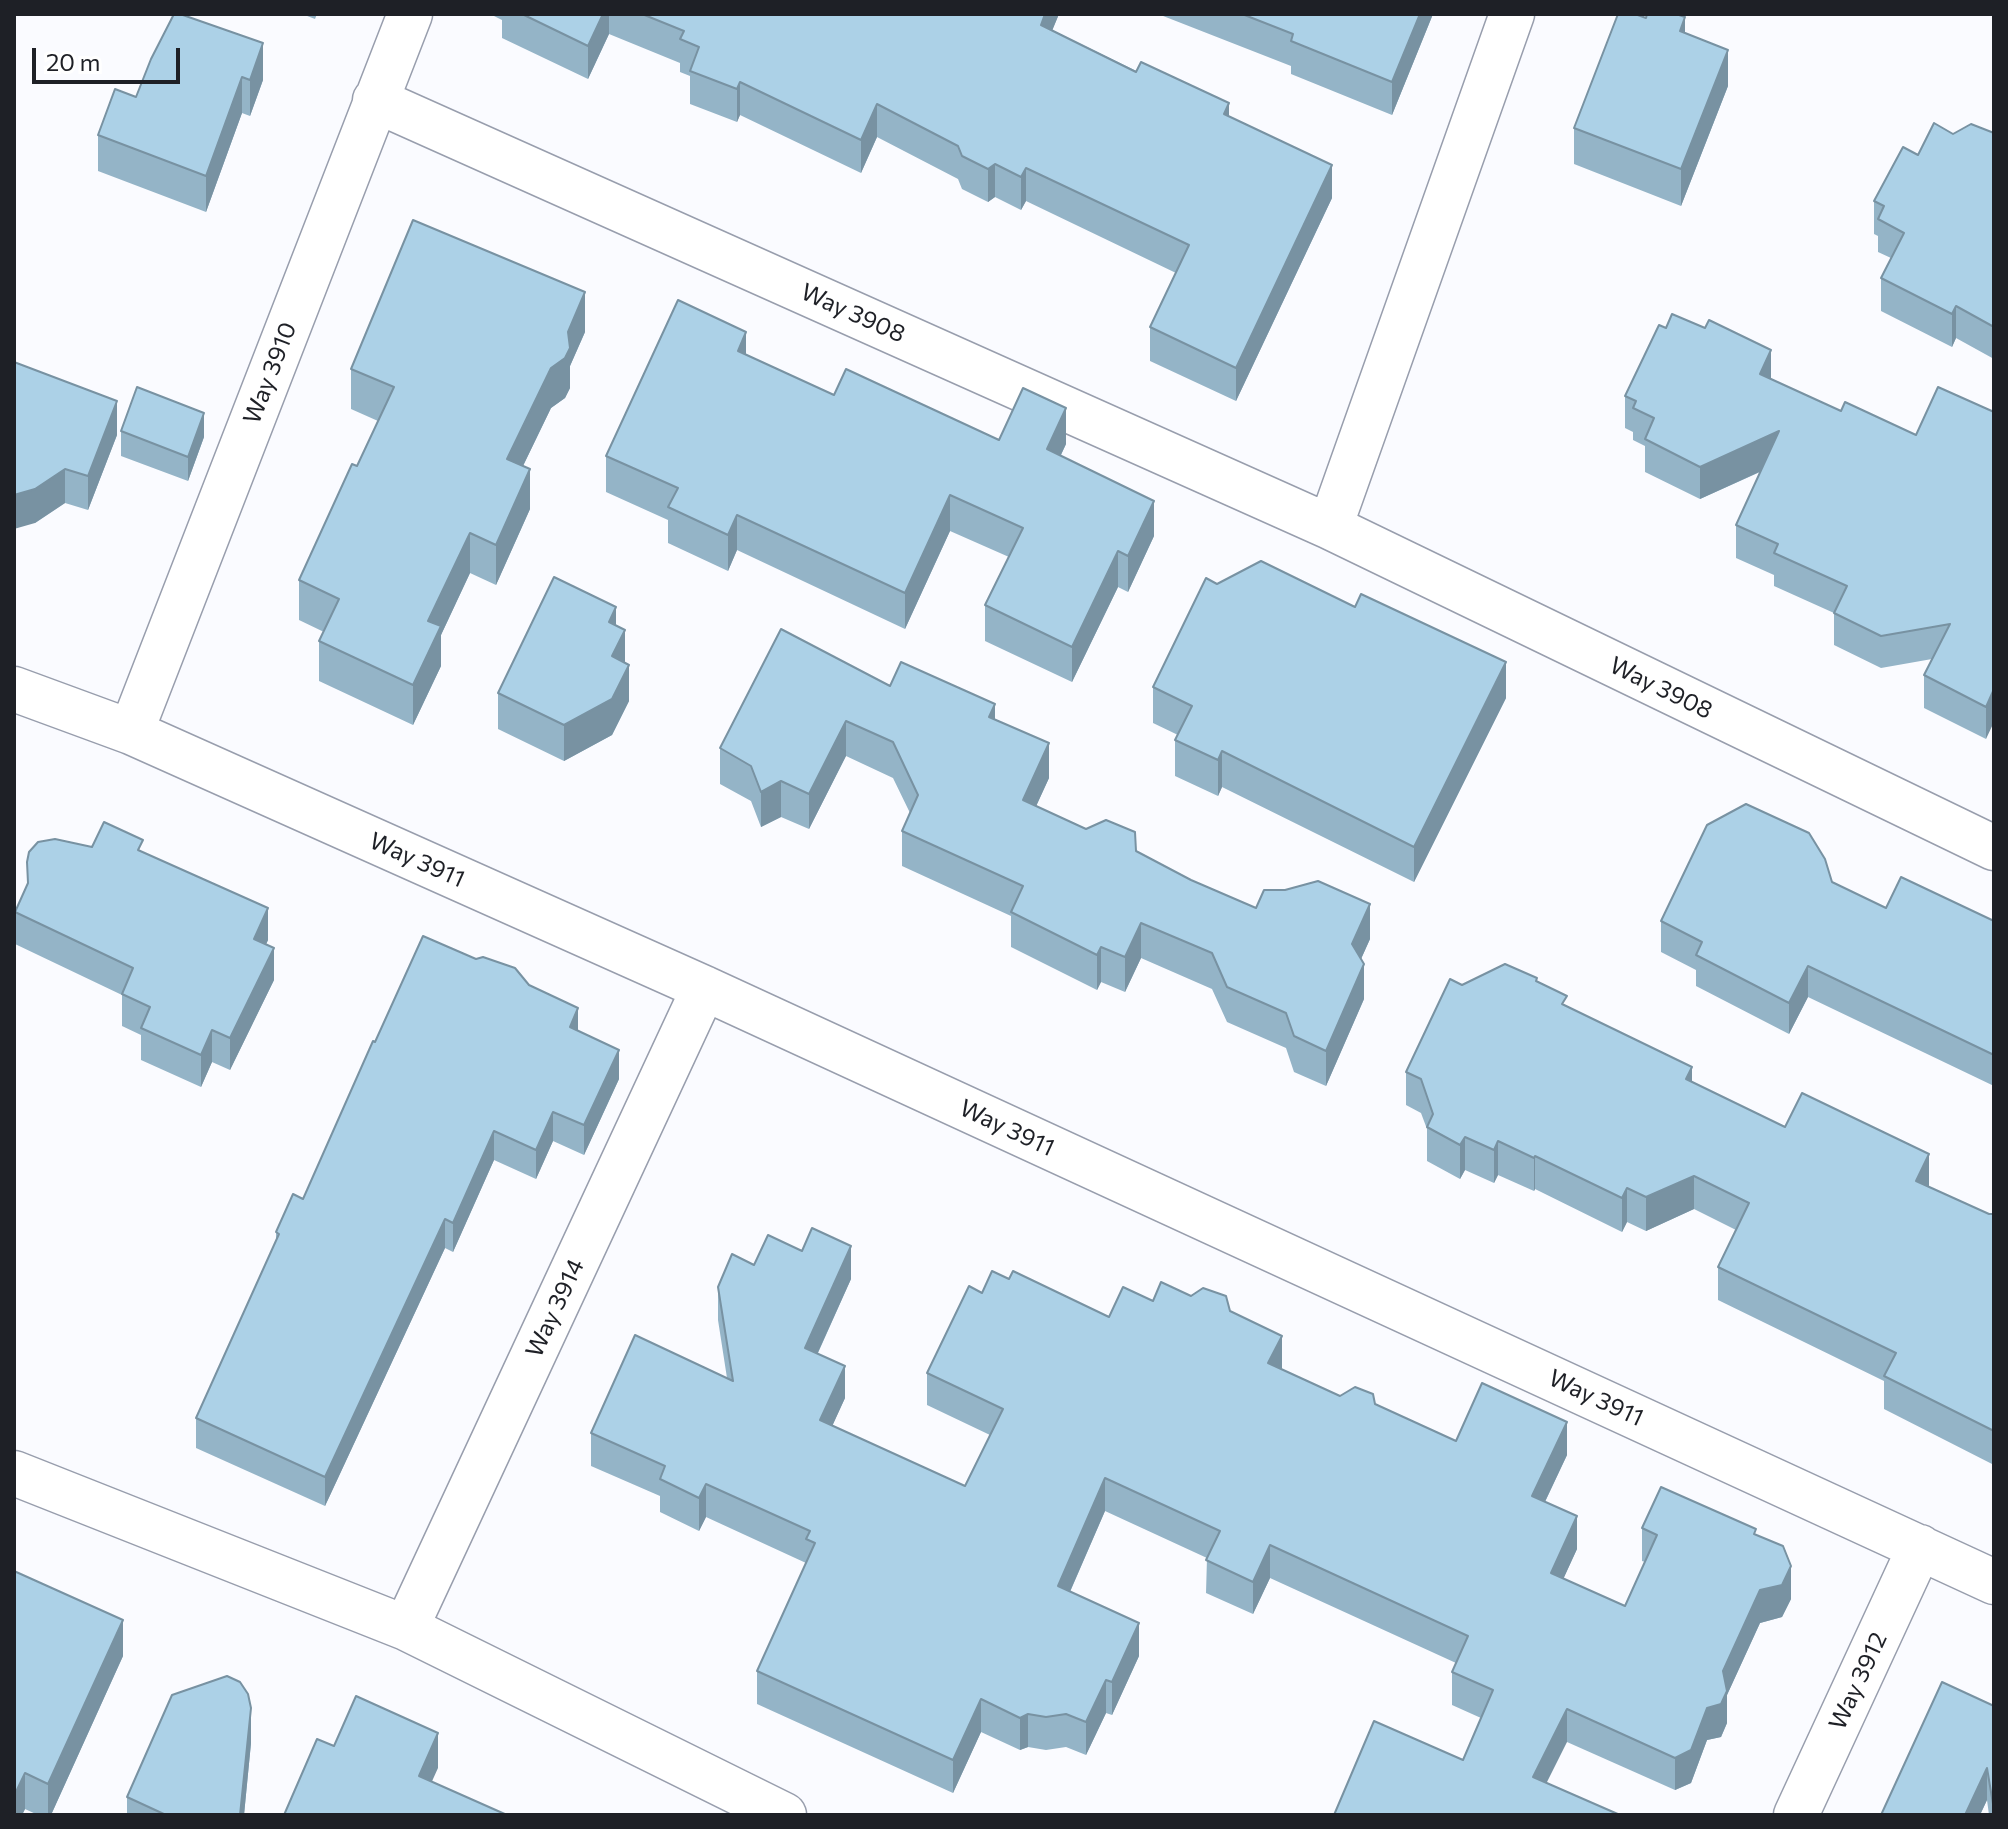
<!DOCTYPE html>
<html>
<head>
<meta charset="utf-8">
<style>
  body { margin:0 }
  #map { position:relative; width:2008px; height:1829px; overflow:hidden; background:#fafbff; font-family:Commissioner,sans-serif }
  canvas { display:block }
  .frame { position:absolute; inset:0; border:16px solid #1e2026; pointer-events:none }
  .scale { position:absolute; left:32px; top:48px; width:148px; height:36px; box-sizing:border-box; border:4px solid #1e2026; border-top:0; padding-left:10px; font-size:24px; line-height:28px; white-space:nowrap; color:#1e2026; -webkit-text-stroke:6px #fff; paint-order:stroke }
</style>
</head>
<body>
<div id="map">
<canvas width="2008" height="1829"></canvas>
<div class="frame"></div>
<div class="scale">20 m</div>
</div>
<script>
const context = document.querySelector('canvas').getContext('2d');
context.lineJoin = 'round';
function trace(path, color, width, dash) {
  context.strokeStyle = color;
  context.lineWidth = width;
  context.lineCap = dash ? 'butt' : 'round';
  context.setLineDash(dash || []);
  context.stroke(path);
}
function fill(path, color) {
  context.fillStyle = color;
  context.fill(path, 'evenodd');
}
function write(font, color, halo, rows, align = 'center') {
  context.font = font + ' Commissioner,sans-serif';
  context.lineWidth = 8;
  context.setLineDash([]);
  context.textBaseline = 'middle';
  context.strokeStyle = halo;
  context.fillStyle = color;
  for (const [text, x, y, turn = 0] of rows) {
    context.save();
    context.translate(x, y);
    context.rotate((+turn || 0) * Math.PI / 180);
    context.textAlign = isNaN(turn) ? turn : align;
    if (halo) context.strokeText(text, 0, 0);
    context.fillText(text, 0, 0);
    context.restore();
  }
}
const street = new Path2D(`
  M375,100L1330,527L1994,848
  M1330,527L1512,14
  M14,689L131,732L704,988L1994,1582
  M131,732L410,14
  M14,1473L406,1628L784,1815
  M406,1628L704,988
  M1796,1815L1920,1547`);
trace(street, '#989ead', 47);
trace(street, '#fff', 44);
fill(new Path2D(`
  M302,14H317L315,19Z
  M490,14H1059L1052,30L1229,116L1332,198L1236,401L1150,361V327L1176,273L1026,201L1021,210L995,197L988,202L962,189L958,179L877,137L861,173L740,115L737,122L690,104V76L680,72V63L609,34L588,79L502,38V20Z
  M1158,14H1433L1392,115L1291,74V66Z
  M1685,33L1728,86L1681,206L1574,164V128Z
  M151,59L263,80L250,116L242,113L206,212L98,171V135L136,97Z
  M1994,133V359L1956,338L1952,347L1881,311V278L1891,258L1878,252V236L1874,234V201L1953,134Z
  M1666,328H1705L1771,379L1841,411L1916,435L1994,412L1986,739L1924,708V675L1932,659L1881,668L1834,645V613L1774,586V575L1736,558V525L1760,472L1700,499L1645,472V446L1633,440V432L1625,428V396Z
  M585,332L570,366V388L565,398L551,408L523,466L530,509L496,585L470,573L441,635V666L413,725L319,681V641L324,632L299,620V580L357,466L378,421L351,409V369Z
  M746,355L834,395L999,440L1066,444L1061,455L1154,536L1128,592L1118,587L1072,682L985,641V605L1009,557L950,531L905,629L737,550L728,571L668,543V520L606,492V456Z
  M14,362L117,435L88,510L65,503L35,523Z
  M121,431L204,437L188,481L121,456Z
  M1217,584L1506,698L1414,882L1222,787L1218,796L1175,776V740L1178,735L1153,723V687Z
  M616,625L625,663L629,701L612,735L564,761L498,729V693Z
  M890,686L995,719L1049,778L1036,806L1136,851L1191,880L1256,908L1370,939L1361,959L1364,999L1326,1086L1294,1072L1286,1048L1227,1022L1212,989L1141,958L1125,992L1101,982L1097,990L1011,947V916L902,866V831L910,813L893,778L846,756L809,829L781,817L761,827L751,801L720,784V748Z
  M92,847L143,852L268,940L266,944L274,980L230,1070L212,1062L201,1087L141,1060V1035L122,1026V995L15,944V912L27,886V862Z
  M1832,882L1886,908L1994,921V1086L1808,997L1789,1034L1696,986V970L1661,952V921Z
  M1537,982L1567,1007L1692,1082L1785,1127L1929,1187L1989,1214H1994V1465L1884,1409V1381L1718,1300V1267L1736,1230L1694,1209L1646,1231L1627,1222L1622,1232L1535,1189L1534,1191L1498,1175L1494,1183L1465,1170L1460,1179L1427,1161V1129L1421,1113L1406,1105V1072L1462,985Z
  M529,985L619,1079L584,1155L553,1141L536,1179L494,1160L453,1252L445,1248L325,1506L196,1448V1418L276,1240V1232L303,1199L375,1042Z
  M802,1251L851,1279L818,1353L845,1398L832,1426L965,1486L990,1435L927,1405V1373L982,1293L1009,1279L1109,1317L1153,1301L1191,1296L1230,1311L1281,1369L1340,1396L1375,1404L1456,1441L1567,1455L1545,1502L1577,1549L1563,1579L1625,1606L1645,1562L1642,1561V1528L1756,1535L1791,1599L1782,1617L1760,1623L1727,1695V1723L1721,1737L1707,1740L1691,1783L1675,1790L1567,1742L1463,1760L1481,1718L1452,1705V1672L1456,1663L1270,1578L1253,1614L1206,1593L1207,1558L1105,1511L1070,1592L1139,1656L1112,1715L1106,1713L1086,1755L1066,1747L1046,1750L1028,1747L1020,1750L981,1732L953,1793L757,1704V1671L806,1563L706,1517L699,1531L660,1512V1496L591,1466V1433L727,1378L718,1320V1287L754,1265Z
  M14,1571L123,1656L51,1815H38L25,1809L22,1815H14Z
  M1994,1706V1815H1989L1987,1800L1980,1815H1881Z
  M251,1743L244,1815H127V1797Z`), '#94b4c7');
fill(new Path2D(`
  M603,14H609V34L588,79V46Z
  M1045,14H1059L1041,58V25Z
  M1420,14H1433L1392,115V82Z
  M1685,17V54L1680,31Z
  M263,43V80L250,116V80Z
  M1728,50V86L1681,206V169Z
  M242,77V113L206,212V176Z
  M740,82V115L737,122V89Z
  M1229,103V137L1224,114Z
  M877,104V137L861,173V140Z
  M995,164V197L988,202V169Z
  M1332,165V198L1236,401V368Z
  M1026,168V201L1021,210V177Z
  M585,292V332L570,366V388L565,398L551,408L507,499V459Z
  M1956,306V338L1952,347V314Z
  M746,332V368L738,351Z
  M1771,350V382L1760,374Z
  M117,401V435L88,510V476Z
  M1066,408V444L1047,484V449Z
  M204,413V437L188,481V457Z
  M1779,431V463L1700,499V467Z
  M65,469V503L35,523L14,529V495Z
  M530,469V509L496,585V545Z
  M950,495V531L905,629V593Z
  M1154,501V536L1128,592V556Z
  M737,515V550L728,571V535Z
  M470,533V573L441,635V666L413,725V685L428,621Z
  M1118,551V587L1072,682V647Z
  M616,607V643L609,622Z
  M625,630V666L612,656Z
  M1506,662V698L1414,882V847Z
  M629,665V701L612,735L564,761V725Z
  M1994,689V722L1986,739V707Z
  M995,704V739L989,717Z
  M846,721V756L809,829V794Z
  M1049,743V778L1023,835V800Z
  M1222,751V787L1218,796V760Z
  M781,781V817L761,827V792Z
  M1370,904V939L1352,979V944Z
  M268,908V940L254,971V939Z
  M1141,923V958L1125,992V957Z
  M1101,947V982L1097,990V955Z
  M274,948V980L230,1070V1038Z
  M1364,964V999L1326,1086V1051Z
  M1808,966V997L1789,1034V1003Z
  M578,1008V1037L570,1027Z
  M212,1030V1062L201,1087V1055Z
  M619,1050V1079L584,1155V1125Z
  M1692,1067V1101L1686,1079Z
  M553,1112V1141L536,1179V1150Z
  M494,1131V1160L453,1252V1223Z
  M1465,1137V1170L1460,1179V1145Z
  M1498,1141V1175L1494,1183V1150Z
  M1929,1154V1188L1916,1181Z
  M1535,1156V1189L1534,1191V1158Z
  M1694,1176V1209L1646,1231V1197Z
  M1627,1188V1222L1622,1232V1198Z
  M445,1219V1248L325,1506V1477Z
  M851,1246V1279L805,1381V1348Z
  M1282,1336V1368L1268,1396V1363Z
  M845,1366V1398L820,1453V1420Z
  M1567,1422V1455L1532,1529V1496Z
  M1105,1478V1511L1058,1619V1586Z
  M706,1484V1517L699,1531V1498Z
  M1577,1516V1549L1551,1606V1573Z
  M1270,1545V1578L1253,1614V1582Z
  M1791,1566V1599L1782,1617L1760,1623L1727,1695V1723L1721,1737L1707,1740L1691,1783L1675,1790V1758L1707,1708L1760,1590Z
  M123,1620V1656L51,1815H48V1784Z
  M1139,1623V1656L1112,1715V1682Z
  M1106,1680V1713L1086,1755V1722Z
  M981,1699V1732L953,1793V1760Z
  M251,1708V1743L244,1815H240Z
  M1567,1709V1742L1533,1810V1777Z
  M1028,1714V1747L1020,1750V1718Z
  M438,1733V1768L419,1810V1776Z
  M1987,1768V1800L1980,1815H1965Z
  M25,1773V1809L22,1815H14V1796Z`), '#7892a2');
const building = new Path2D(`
  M174,14H180L263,43L250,80L242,77L206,176L98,135L115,89L136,97L151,59Z
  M522,14H603L588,46Z
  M642,14H1045L1041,25L1136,72L1141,62L1229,103L1224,114L1332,165L1236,368L1150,327L1189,245L1026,168L1021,177L995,164L988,169L962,156L958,146L877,104L861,140L740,82L737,89L690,71L699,47L680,39L684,31Z
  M1242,14H1420L1392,82L1291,41L1293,34Z
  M1618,14H1635L1646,18L1647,14H1676L1685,17L1680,31L1728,50L1681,169L1574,128Z
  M1934,123L1953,134L1971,124L1994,133V327L1956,306L1952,314L1881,278L1904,233L1878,219L1884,206L1874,201L1903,147L1918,155Z
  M413,220L585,292L568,332L570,348L565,358L551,368L507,459L530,469L496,545L470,533L428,621L441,626L413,685L319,641L339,599L299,580L352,464L357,466L394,387L351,369Z
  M678,300L746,332L738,351L834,395L846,369L999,440L1023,388L1066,408L1047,449L1154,501L1128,556L1118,551L1072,647L985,605L1023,528L950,495L905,593L737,515L728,535L668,507L678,488L606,456Z
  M1672,314L1705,328L1709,320L1771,350L1760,374L1841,411L1845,402L1916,435L1938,387L1994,412V689L1986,707L1924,675L1950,624L1881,636L1834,613L1847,586L1774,553L1778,544L1736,525L1779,431L1700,467L1645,439L1654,418L1633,408L1636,401L1625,396L1659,325L1666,328Z
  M14,362L117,401L88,476L65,469L35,489L14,495Z
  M137,387L204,413L188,457L121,431Z
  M1261,561L1355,607L1361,594L1506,662L1414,847L1222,751L1218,760L1175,740L1192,706L1153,687L1206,578L1217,584Z
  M554,577L616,607L609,622L625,630L612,656L629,665L612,699L564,725L498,693Z
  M781,629L890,686L901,662L995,704L989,717L1049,743L1023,800L1086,829L1106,820L1135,832L1136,851L1191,880L1256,908L1264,890H1285L1318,881L1370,904L1352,944L1364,964L1326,1051L1294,1036L1286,1013L1227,987L1212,953L1141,923L1125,957L1101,947L1097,955L1011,912L1023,886L902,831L918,795L893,742L846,721L809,794L781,781L761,792L751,766L720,748Z
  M1746,804L1809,833L1825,859L1832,882L1886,908L1901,877L1994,921V1055L1808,966L1789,1003L1696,955L1702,942L1661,921L1707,825Z
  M104,822L143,840L138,850L268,908L254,939L274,948L230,1038L212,1030L201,1055L141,1028L150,1007L122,994L133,968L15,912L28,883L27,862L29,852L38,842L55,839L92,847Z
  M423,936L476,959L483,957L515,968L529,985L578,1008L570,1027L619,1050L584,1125L553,1112L536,1150L494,1131L453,1223L445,1219L325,1477L196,1418L279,1234L276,1232L293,1194L303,1199L373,1041L375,1042Z
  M1505,964L1537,978L1536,981L1567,996L1562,1004L1692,1067L1686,1079L1785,1127L1802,1093L1929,1154L1916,1181L1989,1214H1994V1431L1884,1376L1896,1353L1718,1267L1749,1203L1694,1176L1646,1197L1627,1188L1622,1198L1535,1156L1534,1158L1498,1141L1494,1150L1465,1137L1460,1145L1427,1127L1433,1114L1421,1079L1406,1072L1450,979L1462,985Z
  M812,1228L851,1246L805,1348L845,1366L820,1420L965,1486L1003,1409L927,1373L969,1286L982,1293L992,1271L1009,1279L1013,1271L1109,1317L1123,1287L1153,1301L1161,1282L1191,1296L1203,1288L1226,1296L1230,1311L1282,1336L1268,1363L1340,1396L1355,1387L1373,1394L1375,1404L1456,1441L1482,1383L1567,1422L1532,1496L1577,1516L1551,1573L1625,1606L1657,1535L1642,1528L1661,1487L1756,1529L1754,1534L1783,1546L1791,1566L1782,1585L1760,1590L1723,1671L1727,1691L1721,1704L1707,1708L1691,1750L1675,1758L1567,1709L1533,1777L1620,1815H1334L1374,1721L1463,1760L1493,1690L1452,1672L1468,1636L1270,1545L1253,1582L1206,1560L1220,1531L1105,1478L1058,1586L1139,1623L1112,1682L1106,1680L1086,1722L1066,1714L1046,1717L1028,1714L1020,1718L981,1699L953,1760L757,1671L815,1543L806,1539L810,1531L706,1484L699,1498L660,1479L665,1466L591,1433L635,1335L733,1381L718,1287L732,1254L754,1265L768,1235L802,1251Z
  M14,1571L123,1620L48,1784L25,1773L14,1796Z
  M227,1676L240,1682L248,1694L251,1708L240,1815H166L127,1797L172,1695Z
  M1942,1682L1994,1706V1810L1987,1768L1965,1815H1881Z
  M356,1696L438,1733L419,1776L507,1815H284L317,1739L334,1746Z`);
fill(building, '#acd1e7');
trace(building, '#7892a2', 2);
write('24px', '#1e2026', '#fff', [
  ["Way 3908",853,313,24],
  ["Way 3910",270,373,-69],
  ["Way 3908",1661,688,26],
  ["Way 3911",417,860,24],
  ["Way 3911",1007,1128,25],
  ["Way 3914",555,1308,-65],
  ["Way 3911",1596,1398,25],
  ["Way 3912",1858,1681,-65]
]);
</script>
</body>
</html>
